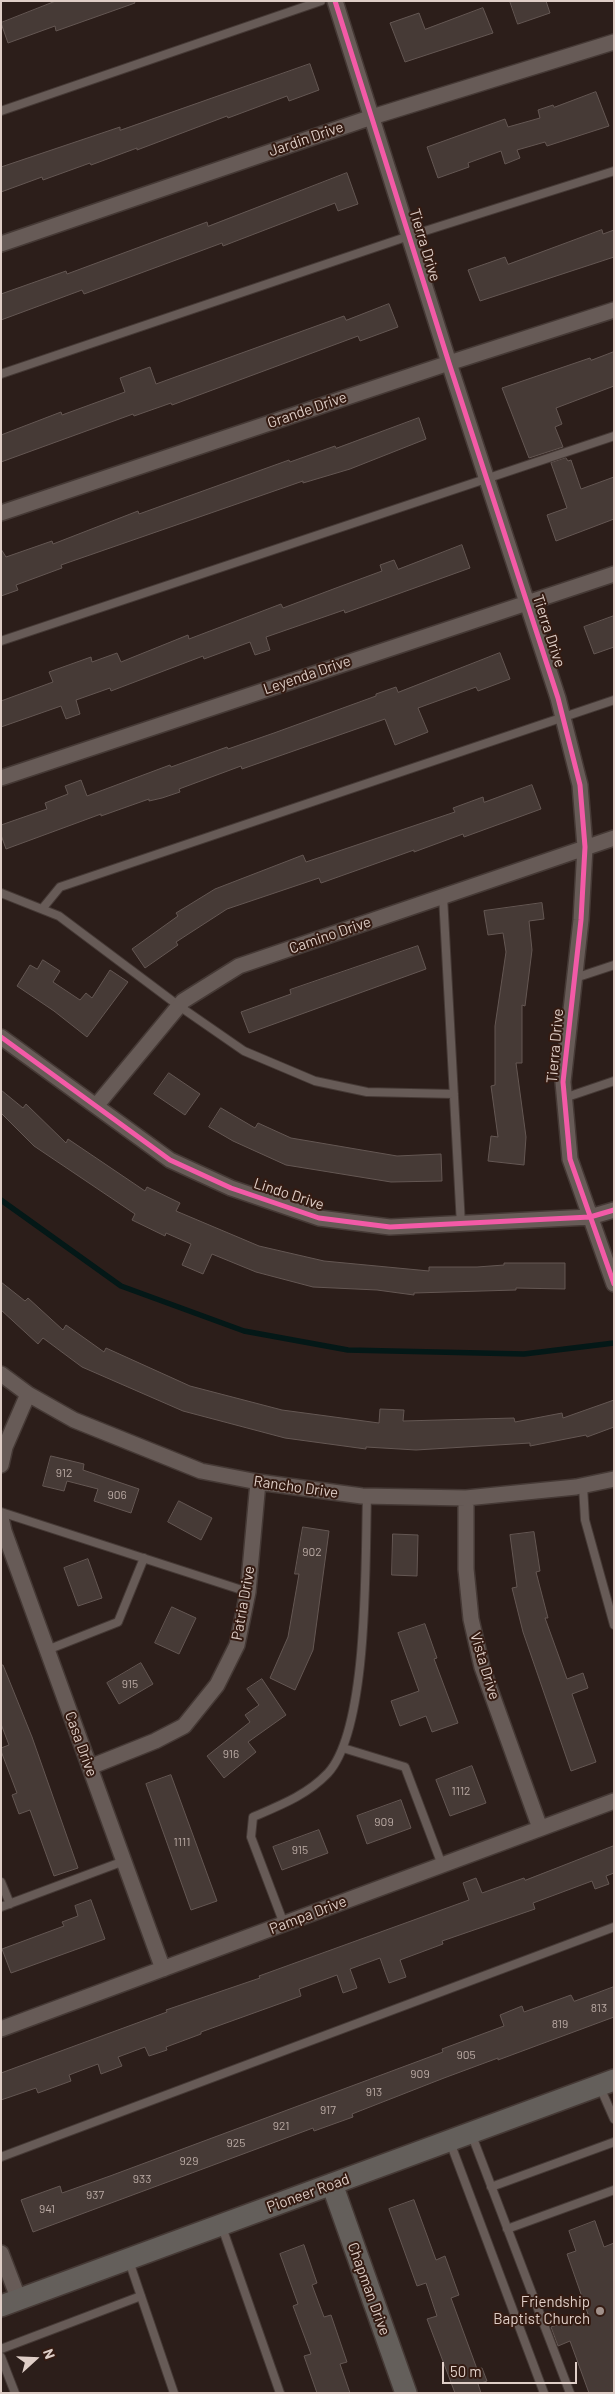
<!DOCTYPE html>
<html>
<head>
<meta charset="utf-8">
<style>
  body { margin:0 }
  #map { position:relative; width:615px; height:2394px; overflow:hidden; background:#2c1e1a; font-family:Barlow,sans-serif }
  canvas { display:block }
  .frame { position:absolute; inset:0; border:2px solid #dfcec7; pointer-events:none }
  .north { position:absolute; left:10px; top:2334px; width:50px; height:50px; -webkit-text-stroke:4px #341b12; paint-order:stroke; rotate:70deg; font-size:14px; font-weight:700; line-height:20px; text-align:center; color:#dfcec7 }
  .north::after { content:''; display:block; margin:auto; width:18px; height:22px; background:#dfcec7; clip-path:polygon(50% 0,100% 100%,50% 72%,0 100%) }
  .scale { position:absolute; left:442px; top:2362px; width:135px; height:22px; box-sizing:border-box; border:2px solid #dfcec7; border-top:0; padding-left:6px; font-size:15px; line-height:18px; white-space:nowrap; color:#dfcec7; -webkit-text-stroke:4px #341b12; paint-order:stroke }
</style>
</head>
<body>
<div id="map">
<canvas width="615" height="2394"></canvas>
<div class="frame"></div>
<div class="north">N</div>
<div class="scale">50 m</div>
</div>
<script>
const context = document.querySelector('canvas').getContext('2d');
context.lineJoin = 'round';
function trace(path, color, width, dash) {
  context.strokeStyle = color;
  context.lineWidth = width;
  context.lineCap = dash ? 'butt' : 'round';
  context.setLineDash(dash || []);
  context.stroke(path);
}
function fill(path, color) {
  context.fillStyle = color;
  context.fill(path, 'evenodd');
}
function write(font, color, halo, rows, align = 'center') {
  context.font = font + ' Barlow,sans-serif';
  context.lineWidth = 4;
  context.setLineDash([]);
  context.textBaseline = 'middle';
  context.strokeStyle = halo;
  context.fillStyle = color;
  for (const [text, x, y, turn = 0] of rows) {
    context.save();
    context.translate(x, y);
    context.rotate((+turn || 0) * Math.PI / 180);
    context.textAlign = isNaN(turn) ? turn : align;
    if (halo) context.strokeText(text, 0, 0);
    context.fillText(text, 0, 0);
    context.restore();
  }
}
trace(new Path2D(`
  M1,1200L121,1286L244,1331L348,1350L524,1354L614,1343`), '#041817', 5.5);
const building = new Path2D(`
  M56,1H134L135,3L56,31L55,26L8,43L1,23Z
  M510,1H546L550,13L518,24Z
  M483,8L493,33L405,62L390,23L419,13L425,29Z
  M310,64L319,90L289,101L287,96L228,118L227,116L137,150V148L91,165L90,163L43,180L42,177L1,192V167L120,127V130Z
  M596,92L609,126L547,146L545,142L517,150L520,158L505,164L501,151L468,163L469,167L438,178L427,147L505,119L508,127L540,118L538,110L553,105L554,107Z
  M347,173L358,204L338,211L335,203L223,246L222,243L84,294L82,290L1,320V294L66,271L67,274L207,222L208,226Z
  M602,230L603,234L614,230V257L480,301L468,270L505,257L508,264Z
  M389,304L398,327L360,341L358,336L172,405L171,403L134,416L133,414L1,462V435L61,412L62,415L125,392L120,378L150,367L156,384L344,316L346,320Z
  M614,352V386L556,408L562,424L555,427L563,447L529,458L502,388L590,358L591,360Z
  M419,418L426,439L350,469L303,483V481L61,565L62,568L16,585L18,590L1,596V549L6,557L52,541L53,544L138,511L139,514L289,460L290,462L335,446L336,448Z
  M566,458L568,461L571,460L581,489L614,477V519L556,541L547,515L567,508L551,463Z
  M462,545L470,568L345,613L344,610L266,637L270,650L255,655L250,642L204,659L203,656L111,691L110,688L76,700L80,714L66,719L61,706L1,727V701L53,682L49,672L91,657L92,662L117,653L121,662L188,635L189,639L281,604L283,608L336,588L382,571L380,565L394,560L398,569Z
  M614,616V647L594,654L584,627Z
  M500,653L510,679L478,691L476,687L418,708L428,732L395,745L385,719L242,769L241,766L179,789L180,792L162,798L149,801V799L101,816V814L6,849L1,835V825L47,809L45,803L68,794L65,786L81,780L87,796L170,765L171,767L227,747L228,749L274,733L376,696V694L396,687L398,692Z
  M532,785L541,809L464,837L463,834L414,852V850L321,883L319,878L227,909L176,942L178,945L145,968L132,949L178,916L176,913L215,889L303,855L306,862L455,812L453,808L483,797L484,802Z
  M542,903L544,919L529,921L532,950L525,1006L522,1005V1063H516L526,1137L524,1165L488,1161L491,1136L498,1137L491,1086L495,1085V1026L506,952L503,933L488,935L484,911Z
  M418,946L426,969L249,1033L241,1012L291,994L290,990Z
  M43,960L60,971L53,982L80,1000L86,993L92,998L110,970L128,982L87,1037L54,1011L17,986L30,965L37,969Z
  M169,1073L200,1094L185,1115L154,1094Z
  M1,1090L23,1108L26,1104L66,1143L68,1139L145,1191L147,1187L180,1203L176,1211L259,1246L324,1261L429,1271V1267H477L504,1265V1263H565V1289L516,1288V1290L414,1293V1295L377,1290L313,1287L256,1272L212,1254L203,1274L182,1265L191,1244L166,1233L165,1236L132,1220L135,1214L34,1146L1,1113Z
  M221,1108L255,1128L258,1123L291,1138L397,1156L441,1154L442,1181L391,1182L286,1165L233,1141L209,1127Z
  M1,1282L25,1301L28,1298L63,1330L66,1325L104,1352L106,1348L190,1386L282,1410L379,1423L380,1409L404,1410L403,1421L514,1418L515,1422L562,1413L563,1418L614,1400V1427L587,1437L586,1435L530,1446V1443L416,1450L366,1447V1449L285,1438L183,1411L82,1367L43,1338L38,1344L1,1310Z
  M51,1456L84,1464L83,1470L139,1489L131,1513L94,1501L98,1489L67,1481L64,1491L43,1486Z
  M179,1501L212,1518L201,1540L168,1522Z
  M303,1527L329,1531L313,1650L295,1690L270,1678L288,1637L299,1574H295Z
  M534,1532L540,1571L536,1572L548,1618H545L567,1679L583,1673L588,1688L572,1694L596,1762L571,1771L523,1632L512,1588L517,1587L510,1535Z
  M393,1534L418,1535L417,1576L392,1575Z
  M88,1559L102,1598L78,1606L64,1568Z
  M172,1607L196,1618L179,1654L155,1643Z
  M425,1624L437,1658L434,1659L458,1723L432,1732L426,1716L400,1726L391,1701L419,1691L398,1633Z
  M141,1663L153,1684L119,1704L107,1683Z
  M1,1665H3L32,1737L78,1868L54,1876L30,1810L19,1814L12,1795L17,1793L1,1751V1748L9,1745L1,1724Z
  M262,1679L286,1715L248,1742L256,1752L224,1778L207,1756L250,1722L245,1715L259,1705L247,1689Z
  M472,1766L486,1803L450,1816L436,1780Z
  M171,1775L217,1901L191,1910L146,1784Z
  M401,1800L411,1828L367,1844L357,1816Z
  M319,1830L328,1853L282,1870L273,1847Z
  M614,1846V1873L606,1876L609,1884L595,1889L592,1881L533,1903L535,1909L442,1941L443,1944L400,1960L406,1977L389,1983L380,1958L350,1969L357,1988L343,1993L337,1975L299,1989L301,1996L201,2032V2034L166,2047L167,2050L149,2056L145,2047L118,2057L122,2066L101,2074L98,2064L69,2075L71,2081L38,2093L36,2088L1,2100V2073L167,2012L166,2010L260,1978L259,1976L469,1900L463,1883L476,1878L482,1893L524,1878L525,1880Z
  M91,1900L105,1939L11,1973L2,1949L64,1926L62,1922L78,1916L75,1906Z
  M614,1987V2017L498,2060V2058L444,2078L352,2114L353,2117L314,2131L313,2128L33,2232L21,2200L60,2186L62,2193L110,2176L443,2052L442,2049L504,2026L500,2015L522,2006L524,2012L571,1995L574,2001Z
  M414,2200L436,2260L445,2256L459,2295L451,2298L477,2369L482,2368L487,2381L478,2384L481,2393H455L427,2319L437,2316L426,2283L417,2286L389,2209Z
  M595,2221L604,2247L614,2243V2393H589L570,2341L558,2346L551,2327L588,2314L567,2254L576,2251L569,2231Z
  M304,2245L317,2283L312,2285L324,2317L331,2315L347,2362L340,2364L350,2393H317L304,2356L311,2354L293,2306L298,2304L280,2254Z`);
fill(building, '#463a36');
trace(building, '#645753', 1);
const lane = new Path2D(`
  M1,111L321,1
  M1,374L409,236L614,171
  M1,641L614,436
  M1,893L59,916L179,1006L244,1051L315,1081L367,1092L454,1094
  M443,896L461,1225
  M42,909L60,887L614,700
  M575,978L614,965
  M564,1098L614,1081
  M583,1486L585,1520L614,1625
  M1,1512L248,1592
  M47,1650L118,1622L144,1558
  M343,1748L405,1767L442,1865
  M1,1882L10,1904
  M1,1907L124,1861
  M284,1924L251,1837L253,1817C281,1805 307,1795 328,1773C369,1728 365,1560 367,1496
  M600,2087L614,2119
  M471,2133L570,2393
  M450,2142L544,2393
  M1,2157L614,1927
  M491,2187L614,2142
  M222,2227L280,2393
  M507,2229L614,2190
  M129,2261L174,2393
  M1,2349L141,2296
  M1,2357L15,2393`);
const street = new Path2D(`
  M335,1L449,363L558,698L580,785L585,847L581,920L563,1082L570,1159L614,1284
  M1,244L372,117L614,42
  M1,513L449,363L614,310
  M1,778L614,574
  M1,1037L170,1160L231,1188L319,1218L390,1227L590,1217L614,1210
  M96,1106L183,1001L239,966L614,838
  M1,1374L28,1394L74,1420L201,1471L258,1482L362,1496L466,1498L576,1487L614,1479
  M1,1465L5,1447L28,1394
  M466,1498V1569L471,1619L482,1667L540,1828
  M1,1518L4,1531L163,1969
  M90,1767L155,1741L184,1726L217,1685L237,1645L248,1592L258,1482
  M1,2029L614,1801
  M1,2253L19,2300`);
const secondary = new Path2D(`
  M332,2184L406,2393
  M1,2306L614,2080`);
trace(lane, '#453935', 10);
trace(street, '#453935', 18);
trace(secondary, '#453935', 24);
trace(lane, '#675b57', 8);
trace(street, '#675b57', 15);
trace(secondary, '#645f5b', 21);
trace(new Path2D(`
  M335,1L449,363L558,698L580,785L585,847L581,920L563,1082L570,1159L614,1284
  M1,1037L170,1160L231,1188L319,1218L390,1227L590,1217L614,1210`), '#f35aa7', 5);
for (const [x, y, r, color] of [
  [600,2311,5,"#a0908a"]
]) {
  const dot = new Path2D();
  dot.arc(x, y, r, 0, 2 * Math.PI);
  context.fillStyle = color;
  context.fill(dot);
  trace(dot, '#341b12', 2);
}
write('12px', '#b9a9a3', null, [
  ["912",64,1473],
  ["906",117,1495],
  ["902",312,1552],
  ["915",130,1684],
  ["916",231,1754],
  ["1112",461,1791],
  ["909",384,1822],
  ["1111",182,1842],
  ["915",300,1850],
  ["813",599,2008],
  ["819",560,2024],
  ["905",466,2055],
  ["909",420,2074],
  ["913",374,2092],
  ["917",328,2110],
  ["921",281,2126],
  ["925",236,2143],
  ["929",189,2161],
  ["933",142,2179],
  ["937",95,2195],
  ["941",47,2209]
]);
write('15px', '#dfcec7', '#341b12', [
  ["Jardin Drive",306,139,-19],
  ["Tierra Drive",425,245,73],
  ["Grande Drive",307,410,-19],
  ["Tierra Drive",549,631,72],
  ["Leyenda Drive",307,675,-19],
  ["Camino Drive",330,935,-19],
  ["Tierra Drive",555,1046,-85],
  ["Lindo Drive",289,1194,18],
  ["Rancho Drive",296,1487,8],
  ["Patria Drive",243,1603,-80],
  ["Vista Drive",485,1666,73],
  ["Casa Drive",81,1744,70],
  ["Pampa Drive",308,1915,-21],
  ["Pioneer Road",308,2193,-20],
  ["Chapman Drive",369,2289,70]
]);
write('15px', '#dfcec7', '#341b12', [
  ["Friendship",590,2302],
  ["Baptist Church",590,2319]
], 'right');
</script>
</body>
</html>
